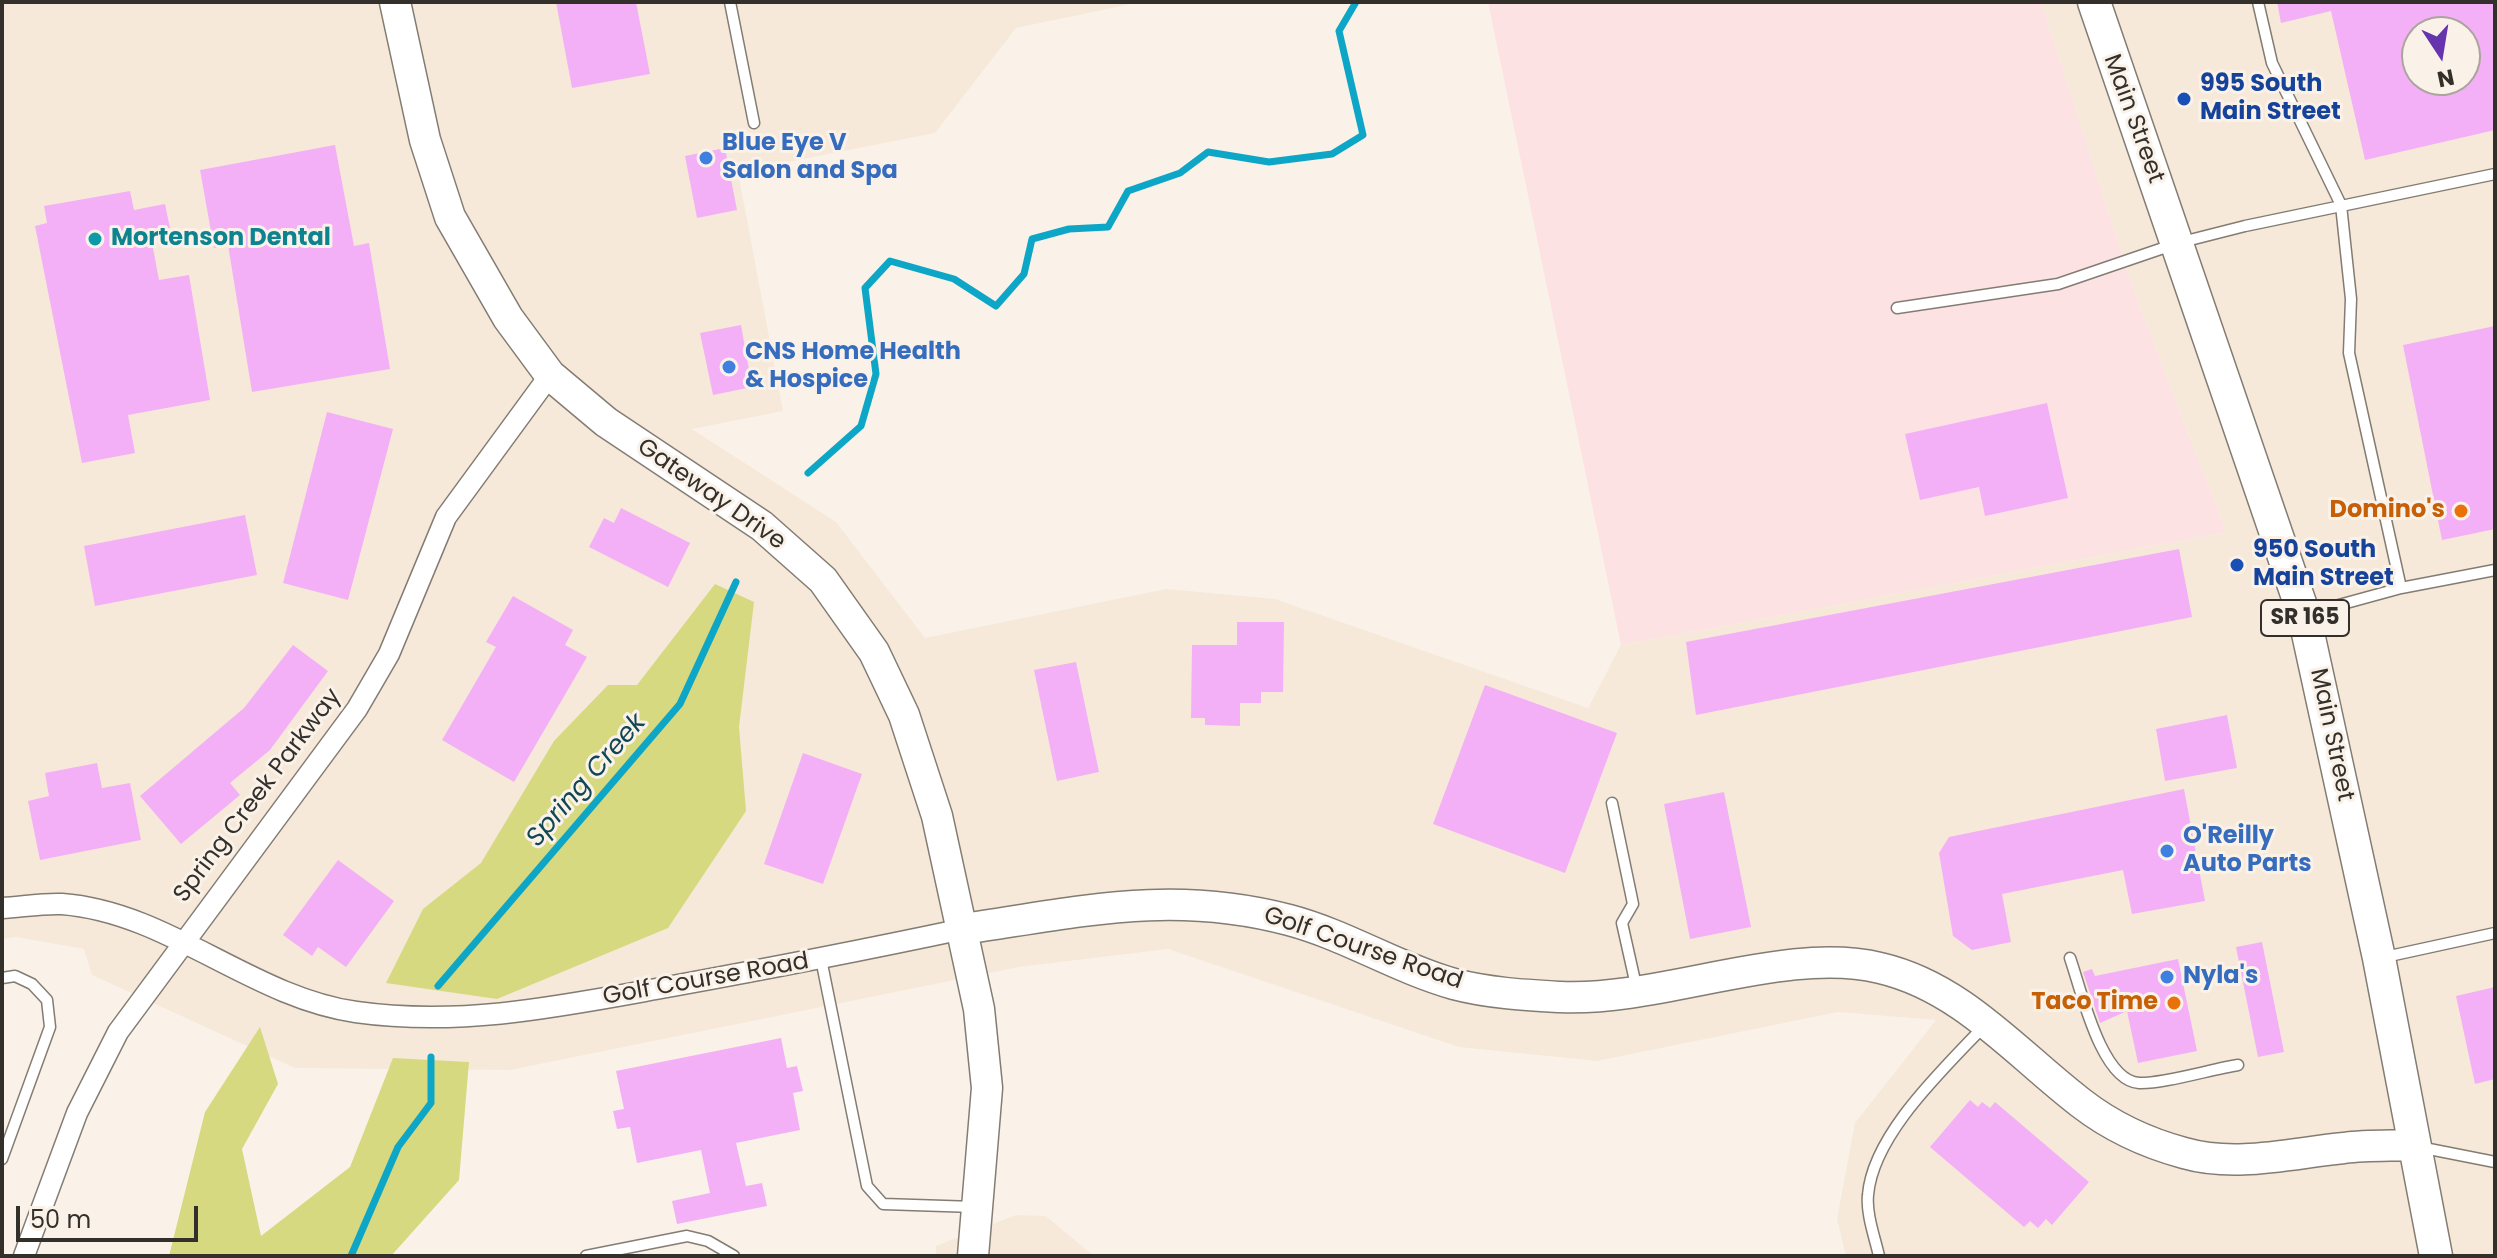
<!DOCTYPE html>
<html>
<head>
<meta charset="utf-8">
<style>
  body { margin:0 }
  #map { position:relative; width:2497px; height:1258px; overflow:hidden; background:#faf2e9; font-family:Poppins,sans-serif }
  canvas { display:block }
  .frame { position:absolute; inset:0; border:4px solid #33302c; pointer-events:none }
  .north { position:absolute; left:2401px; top:16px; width:80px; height:80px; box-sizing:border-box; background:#faf2e9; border:2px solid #aaa49d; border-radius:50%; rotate:168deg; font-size:22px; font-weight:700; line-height:32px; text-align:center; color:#33302c }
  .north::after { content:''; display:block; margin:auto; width:28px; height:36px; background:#6635ad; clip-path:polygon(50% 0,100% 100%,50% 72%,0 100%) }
  .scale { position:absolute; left:16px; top:1206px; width:182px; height:36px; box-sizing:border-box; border:4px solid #33302c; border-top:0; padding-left:10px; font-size:24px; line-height:28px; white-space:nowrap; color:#33302c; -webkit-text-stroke:6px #faf2e9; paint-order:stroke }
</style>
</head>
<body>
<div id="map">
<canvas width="2497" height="1258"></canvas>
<div class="frame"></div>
<div class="north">N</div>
<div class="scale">50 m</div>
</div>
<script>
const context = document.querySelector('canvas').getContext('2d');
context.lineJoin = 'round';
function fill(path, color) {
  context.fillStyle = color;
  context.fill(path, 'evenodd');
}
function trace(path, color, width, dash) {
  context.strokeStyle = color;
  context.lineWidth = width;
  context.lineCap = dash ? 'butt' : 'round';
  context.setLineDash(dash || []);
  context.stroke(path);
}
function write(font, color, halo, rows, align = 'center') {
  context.font = font + ' Poppins,sans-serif';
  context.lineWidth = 6;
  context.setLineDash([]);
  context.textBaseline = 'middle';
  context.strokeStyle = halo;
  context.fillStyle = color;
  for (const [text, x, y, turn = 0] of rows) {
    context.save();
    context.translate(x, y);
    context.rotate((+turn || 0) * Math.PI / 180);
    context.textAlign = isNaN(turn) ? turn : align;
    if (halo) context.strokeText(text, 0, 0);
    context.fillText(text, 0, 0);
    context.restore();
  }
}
fill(new Path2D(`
  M2,2H1141L1016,28L935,133L738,172L783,411L692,429L836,522L925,638L1166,589L1275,599L1588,708L1621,645L2226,532L2134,292L2041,2H2495V1256H1846L1837,1219L1855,1123L1936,1020L1838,1012L1597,1061L1459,1047L1168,949L1019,967L510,1070L295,1068L92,975L84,949L16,937L2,939ZM2417,32H2465V80H2417Z
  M1016,1215L1046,1216L1094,1256H936V1246Z`), '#f6e9d9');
fill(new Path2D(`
  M1488,2H2041L2134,292L2226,532L1621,645Z`), '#fde2e4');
fill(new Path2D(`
  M715,584L754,602L739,727L746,811L668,928L497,999L386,983L423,909L481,863L554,741L608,685H637Z
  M260,1027L278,1084L242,1149L261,1236L350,1167L393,1058L469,1062L459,1180L391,1256H169L205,1112Z`), '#d6d97f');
trace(new Path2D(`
  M808,473L861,426L876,374L865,288L890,261L954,279L996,306L1024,274L1032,239L1069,229L1108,227L1128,191L1180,173L1208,152L1269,162L1332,154L1363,135L1339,31L1356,2
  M438,986L680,704L736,582
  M351,1256L398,1147L431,1103V1057`), '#0ea6c7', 7);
fill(new Path2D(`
  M556,2H636L650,74L572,88Z
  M2277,2H2495V130L2365,160L2331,11L2281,23ZM2417,32H2465V80H2417Z
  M335,145L354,246L369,243L390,369L252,392L228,245L214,248L200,170Z
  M725,148L737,210L697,218L685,156Z
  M130,191L134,210L165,204L170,228L150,232L159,280L189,275L210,400L128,415L135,453L82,463L35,226L47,223L44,206Z
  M741,325L752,387L713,395L700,333Z
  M2495,326V529L2442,540L2403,345Z
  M2047,403L2068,498L1985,516L1979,487L1920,500L1905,434Z
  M327,412L393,429L348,600L283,583Z
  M621,508L690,543L668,587L589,547L604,518L614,523Z
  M245,515L257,575L95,606L84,546Z
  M2179,549L2192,617L1696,715L1686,642Z
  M513,596L573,630L565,645L587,657L514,782L442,740L496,647L486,642Z
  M1237,622H1284L1283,692H1261V703H1240V726L1205,725V718H1191L1192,645H1237Z
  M293,645L328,671L270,750L230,783L240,795L181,844L140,796L244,708Z
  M1076,662L1099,772L1057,781L1034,670Z
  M1485,685L1617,733L1565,873L1433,824Z
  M2227,715L2237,768L2165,781L2156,729Z
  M803,753L862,774L823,884L764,864Z
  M97,763L102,788L130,783L141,840L40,860L28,801L49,796L45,773Z
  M2184,789L2205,901L2132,914L2123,870L2002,894L2011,942L1972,950L1953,936L1939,853L1949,837Z
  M1724,792L1751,927L1690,939L1664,804Z
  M338,860L394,901L346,967L318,947L312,956L283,935Z
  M2262,942L2284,1052L2258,1057L2236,947Z
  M2178,959L2197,1051L2138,1063L2127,1011L2100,1023L2083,972L2092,969L2095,976Z
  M2495,987V1079L2475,1084L2456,996Z
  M781,1038L787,1068L797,1066L803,1091L793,1093L800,1130L736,1143L746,1186L762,1183L767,1206L677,1224L672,1201L710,1193L701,1150L637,1163L630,1127L617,1129L613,1111L624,1109L616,1071Z
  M1970,1100L1978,1107L1982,1102L1990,1108L1995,1102L2089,1182L2052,1225L2046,1219L2038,1228L2030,1221L2024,1227L1930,1147Z`), '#f4b0f6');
const lane = new Path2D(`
  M730,2L754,123
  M2258,2L2272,63L2341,205L2351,299L2349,353L2401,588
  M1897,308L2058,284L2178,243L2245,226L2495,174
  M2306,614L2401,588L2495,570
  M1612,803L1633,904L1622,923L1637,990
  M2385,957L2495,933
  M2070,958C2081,989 2101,1081 2139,1083C2163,1084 2212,1069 2238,1065
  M821,959L867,1186L883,1204L975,1207
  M2,978L15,976L32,984L47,1000L50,1027L2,1159
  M2419,1147L2495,1162
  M586,1256L687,1236L708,1241L734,1256
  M1879,1256C1875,1238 1866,1214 1868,1195C1873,1134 1944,1069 1985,1025`);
const street = new Path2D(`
  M2,908C21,907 43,903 62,904C168,912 251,997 356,1012C462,1027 562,1006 667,987C766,969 864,950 963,929
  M24,1256L77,1113L118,1032L357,709L389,654L446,517L550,375`);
const secondary = new Path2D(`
  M395,2L425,140L450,217L508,318L550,375L606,422L762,526L823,580L874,652L904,715L937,816L979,1009L987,1088L973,1256
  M963,929C1080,912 1171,889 1289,920C1346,935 1397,968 1454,984C1488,993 1525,995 1560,997C1661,1002 1786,945 1880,968C1962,987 2017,1054 2081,1103C2112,1127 2147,1143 2184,1153C2236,1168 2292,1153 2344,1148C2367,1145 2390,1146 2413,1145`);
const primary = new Path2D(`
  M2094,2L2304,615L2379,958L2436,1256`);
trace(lane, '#837c73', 13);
trace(street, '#837c73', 23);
trace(secondary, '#837c73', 33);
trace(primary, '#837c73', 35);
trace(lane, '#fff', 10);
trace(street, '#fff', 20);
trace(secondary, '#fff', 30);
trace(primary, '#fff', 32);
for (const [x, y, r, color] of [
  [2184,99,8,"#1a4fb4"],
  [706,158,8,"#3f7fe0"],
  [95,239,8,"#0f9aa8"],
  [729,367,8,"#3f7fe0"],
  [2461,511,8,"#e8710a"],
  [2237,565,8,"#1a4fb4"],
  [2167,851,8,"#3f7fe0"],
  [2167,977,8,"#3f7fe0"],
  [2174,1003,8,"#e8710a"]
]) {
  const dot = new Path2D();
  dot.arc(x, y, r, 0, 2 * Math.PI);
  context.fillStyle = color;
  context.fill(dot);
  trace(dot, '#faf2e9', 3);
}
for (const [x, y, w] of [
  [2305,618,88]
]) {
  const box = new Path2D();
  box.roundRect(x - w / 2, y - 18, w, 36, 6);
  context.fillStyle = '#faf2e9';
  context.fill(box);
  trace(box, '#33302c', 2);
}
write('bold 22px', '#33302c', null, [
  ["SR 165",2305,618]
]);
write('bold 24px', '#164399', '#faf2e9', [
  ["995 South",2200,85],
  ["Main Street",2200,113],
  ["950 South",2253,551],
  ["Main Street",2253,579]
], 'left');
write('24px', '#33302c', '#faf2e9', [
  ["Main Street",2133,119,70],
  ["Gateway Drive",711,495,35],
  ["Main Street",2331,735,78],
  ["Spring Creek Parkway",258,796,-53],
  ["Golf Course Road",1363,949,19],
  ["Golf Course Road",706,980,-10]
]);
write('bold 24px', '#366cbe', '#faf2e9', [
  ["Blue Eye V",722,144],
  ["Salon and Spa",722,172],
  ["CNS Home Health",745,353],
  ["& Hospice",745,381],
  ["O'Reilly",2183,837],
  ["Auto Parts",2183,865],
  ["Nyla's",2183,977]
], 'left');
write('bold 24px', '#0d838f', '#faf2e9', [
  ["Mortenson Dental",111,239]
], 'left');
write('bold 24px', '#c56008', '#faf2e9', [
  ["Domino's",2445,511],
  ["Taco Time",2158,1003]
], 'right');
write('italic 26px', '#104755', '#faf2e9', [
  ["Spring Creek",587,781,-49]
]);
</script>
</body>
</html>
